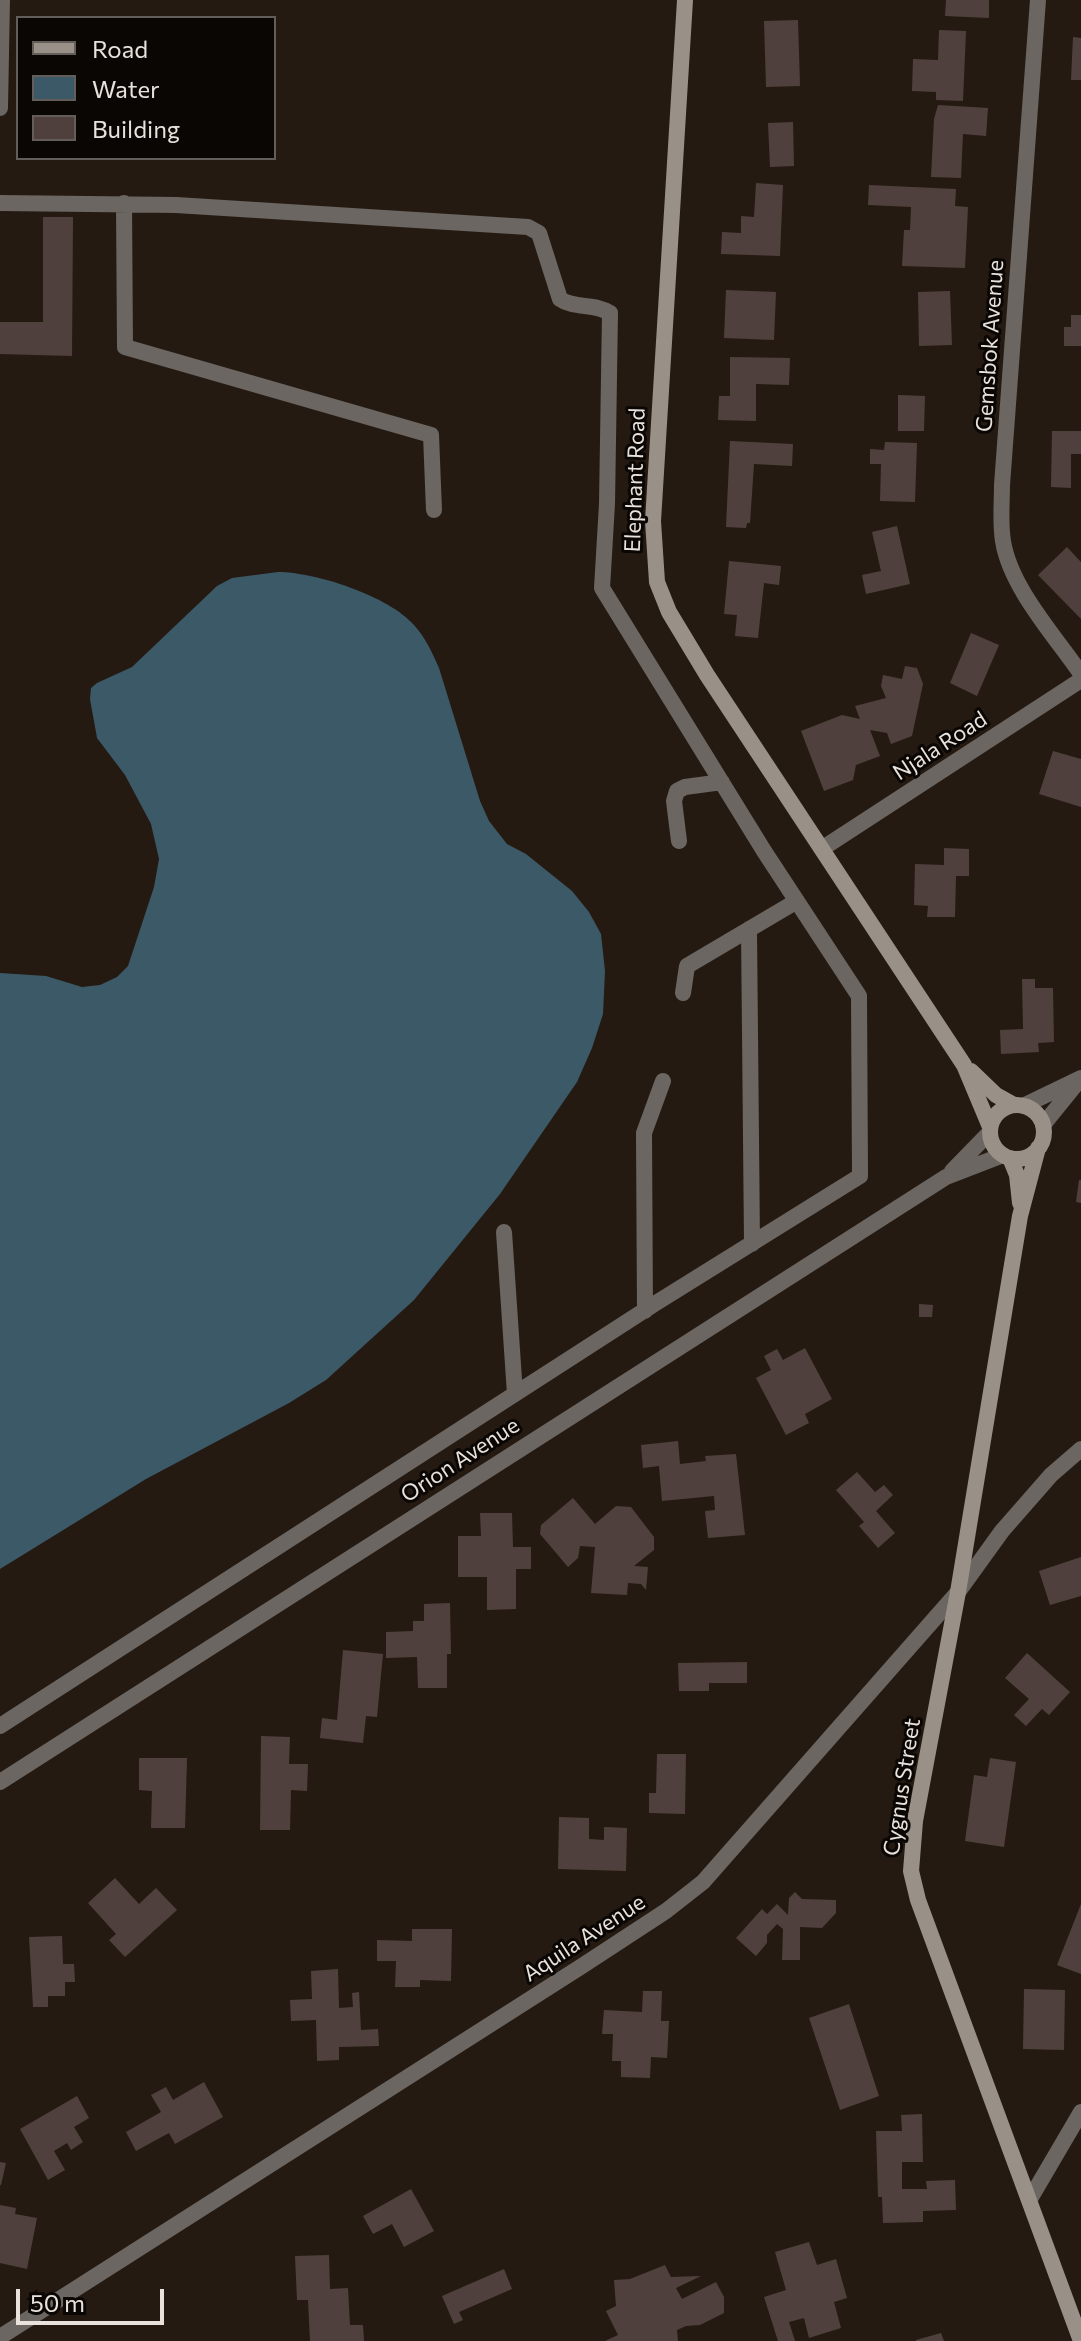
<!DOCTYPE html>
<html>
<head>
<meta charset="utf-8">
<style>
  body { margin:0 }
  #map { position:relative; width:1081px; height:2341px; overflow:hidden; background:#251a12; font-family:Commissioner,sans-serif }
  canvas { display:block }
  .legend { position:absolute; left:16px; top:16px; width:260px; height:144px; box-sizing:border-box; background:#0a0604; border:2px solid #635e5a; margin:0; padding:10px 14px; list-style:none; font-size:24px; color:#e9e2dc }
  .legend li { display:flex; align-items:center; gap:16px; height:40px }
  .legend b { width:40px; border:2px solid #635e5a }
  .scale { position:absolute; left:16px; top:2289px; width:148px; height:36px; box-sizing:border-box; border:4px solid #e9e2dc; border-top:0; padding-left:10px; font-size:24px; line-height:28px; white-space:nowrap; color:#e9e2dc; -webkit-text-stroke:6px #0a0604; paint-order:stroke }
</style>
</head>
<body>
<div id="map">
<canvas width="1081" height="2341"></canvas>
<ul class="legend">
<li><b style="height:10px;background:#999088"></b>Road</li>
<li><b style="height:22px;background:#3c5968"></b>Water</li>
<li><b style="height:22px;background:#50403d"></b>Building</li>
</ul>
<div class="scale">50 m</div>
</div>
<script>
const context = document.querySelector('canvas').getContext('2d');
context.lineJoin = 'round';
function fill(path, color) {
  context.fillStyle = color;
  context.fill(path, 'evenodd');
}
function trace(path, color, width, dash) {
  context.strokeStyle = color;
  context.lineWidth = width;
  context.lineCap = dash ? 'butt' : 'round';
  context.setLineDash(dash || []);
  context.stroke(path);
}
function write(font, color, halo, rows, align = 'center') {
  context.font = font + ' Commissioner,sans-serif';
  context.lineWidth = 6;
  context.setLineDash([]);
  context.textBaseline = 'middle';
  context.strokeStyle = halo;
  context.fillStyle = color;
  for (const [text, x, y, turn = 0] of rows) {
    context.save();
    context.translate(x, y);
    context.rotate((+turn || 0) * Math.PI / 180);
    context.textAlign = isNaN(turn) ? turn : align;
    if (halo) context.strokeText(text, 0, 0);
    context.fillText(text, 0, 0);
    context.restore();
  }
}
fill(new Path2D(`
  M278,572C315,572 389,596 414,625C425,637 432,652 439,668L480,801L489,821L507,844L526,854L572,891L589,912L601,934L605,971L603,1014L592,1048L577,1082L500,1194L414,1300L326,1380L289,1403L146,1479L0,1569V973L46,976L82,987L100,985L117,977L128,966L154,887L159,859L151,824L125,775L97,738L90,699L91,688L97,683L132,667L217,586L232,578Z`), '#3c5968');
fill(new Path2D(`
  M946,0H989V18L945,16Z
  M798,20L800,86L766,87L764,21Z
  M939,30L966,31L963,101L936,100V92L912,91L913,59L938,60Z
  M1073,37L1081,38V80H1071Z
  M938,105L988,108L986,136L963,134L961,178L931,177L934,119Z
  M793,122L794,166L770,167L768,123Z
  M756,183L783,185L780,256L721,254L722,232L741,233V216L754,217Z
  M869,185L956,189L955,206L968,207L965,268L902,266L904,230H910L911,207L868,205Z
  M43,217H73L72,356L0,354V322H43Z
  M726,290L776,292L774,340L724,338Z
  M950,291L952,345L919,346L918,292Z
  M1071,315H1081V346H1064V327H1071Z
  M730,357L790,358L789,385L756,384V421L718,420L719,396H730Z
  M898,395L925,396L924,431H898Z
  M1052,431H1081V454H1071V488L1051,487Z
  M730,441L793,444L792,466L754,464L750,523H747L746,528L726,527Z
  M885,442L917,443L915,502L880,501L881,464H870V449L884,450Z
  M897,526L910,584L866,594L862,575L881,571L872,532Z
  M1067,547L1081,562V619L1038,575Z
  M729,561L781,566L779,585L764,583L758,638L735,636L737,615L724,614Z
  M971,633L999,645L977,696L950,683Z
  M905,666L917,668L923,684L912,736L891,744L887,733L870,730L880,756L856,765L853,780L824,791L801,731L842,715L860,719L855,706L886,698L881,686L883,675L902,679Z
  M1053,751L1081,759V807L1039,794Z
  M944,848L969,849V876H956L955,917H927L928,906L914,905L915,864L944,865Z
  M1022,979H1035V988H1053L1054,1042L1038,1043L1039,1052L1001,1054L1000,1030L1023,1029Z
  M1079,1180H1081V1203L1076,1202Z
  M919,1304L933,1305L932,1317H919Z
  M805,1348L832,1399L805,1414L809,1423L786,1435L756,1378L771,1370L764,1356L777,1349L783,1360Z
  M678,1441L680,1464L706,1461L705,1456L736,1454L745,1535L708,1538L705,1511L715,1510L714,1496L662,1501L659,1466L643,1468L641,1445Z
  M857,1472L875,1492L884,1485L893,1495L876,1511L895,1533L878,1548L859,1526L864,1522L836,1490Z
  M573,1498L595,1524L616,1506L631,1507L654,1537V1550L634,1566L648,1567L646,1590L641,1584L628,1583L627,1595L591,1593L595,1547L580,1546L578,1558L568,1567L540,1534L541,1525Z
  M480,1513H512L513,1547H531V1569H516V1609L487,1610V1577H458V1536H481Z
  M1081,1557V1596L1050,1605L1039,1571Z
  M450,1603L451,1654H447V1688H418L417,1657L386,1658V1632L413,1631V1621H424V1604Z
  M343,1650L383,1654L377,1717L366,1716L363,1743L320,1738L322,1718L337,1720Z
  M1027,1653L1070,1692L1049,1715L1042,1709L1026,1726L1014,1715L1029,1699L1005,1678Z
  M747,1662V1683H709V1691H679L678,1663Z
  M261,1736L290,1737L289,1764H308L307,1791L291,1790L290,1830H260Z
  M657,1754H686L685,1814L649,1813V1793H656Z
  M139,1758H187L185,1828H151L152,1791L139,1790Z
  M990,1758L1016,1762L1004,1847L965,1841L974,1775L987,1777Z
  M559,1817L589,1818V1839L604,1840V1827L627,1828L626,1871L558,1869Z
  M115,1878L139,1904L156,1888L177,1910L125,1957L109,1940L116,1934L88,1903Z
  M795,1892L802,1899L836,1900V1913L822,1928L800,1927V1960H782L783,1929L777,1924L767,1935V1943L756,1956L736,1938L762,1909L767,1914L777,1904L788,1915L789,1898Z
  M1081,1904V1974L1057,1965Z
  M412,1929H452L451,1981L420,1980V1987H395L396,1961H377V1940L412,1941Z
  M62,1936L63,1964H74L75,1982H65V1996H48V2007H33L29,1937Z
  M338,1969L339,2008L353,2007L352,1993L359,1992L361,2030L378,2029L379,2046L339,2047V2060L317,2061L316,2020L291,2021L290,2000L312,1999L311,1971Z
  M1024,1989L1065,1990L1064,2050L1023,2049Z
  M643,1991H662L661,2021H669L667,2058L651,2057L650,2078L621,2077V2061H612L613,2034H602L604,2010L642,2012Z
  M849,2004L879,2096L840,2110L809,2018Z
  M204,2082L223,2117L175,2144L169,2133L136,2151L126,2132L161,2112L151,2095L166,2087L173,2100Z
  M77,2096L89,2118L74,2127L83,2142L71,2150L67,2143L54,2151L65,2170L48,2180L20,2129Z
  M922,2114L923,2162H902V2189H927L926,2181L955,2180L956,2210L923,2211V2222L883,2223L882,2197H878L876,2131H902L901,2115Z
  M0,2162L6,2163L1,2185H0Z
  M411,2189L434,2231L404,2247L392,2224L373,2234L363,2216Z
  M0,2205L16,2208L15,2214L37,2218L27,2269L0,2263Z
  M809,2242L817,2265L836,2259L847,2298L834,2302L841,2328L809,2338L804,2318L789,2322L795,2341H778L764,2297L786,2290L775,2252Z
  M329,2255L330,2289L348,2288L350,2325H363L364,2341H310L308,2300H297L295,2256Z
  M665,2265L671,2277L701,2276L676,2288L682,2299L716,2282L724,2297V2313L700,2325L686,2326L677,2330L678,2341H605L618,2335L606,2311L616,2306L614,2280L630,2279Z
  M504,2269L512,2289L459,2312L463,2320L454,2324L442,2296Z
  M941,2333L944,2341H916V2340Z`), '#50403d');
trace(new Path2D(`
  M1038,0L1002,485C1002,503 1000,523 1003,541C1010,587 1055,636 1081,674
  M0,108L2,0
  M0,203L176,205L528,227L539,233L560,299C574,309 595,303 610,313L607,504L602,588L764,851L859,996L860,1176L656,1303L0,1726
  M124,203L125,347L431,435L434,510
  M679,841L674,801L677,791L685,787L722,782
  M823,848L1081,680
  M749,929L752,1244
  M683,993L687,966L797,901
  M1023,1106L1081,1078
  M1043,1125L1077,1083
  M952,1171L990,1132
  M504,1232L515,1394
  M645,1311L644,1133L663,1081
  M0,1782L946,1177L1003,1155
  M1030,2199L1081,2112
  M0,2337L582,1966L666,1911L703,1882L958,1592L1002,1531L1051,1475L1081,1449`), '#6b6661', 16);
trace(new Path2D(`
  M685,0L653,521L657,582L669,612L707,675L964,1065L990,1127
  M971,1071L996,1095L1014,1105
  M990 1132a27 27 0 1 1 54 0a27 27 0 1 1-54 0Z
  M1038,1148L1020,1216L958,1592L915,1821L911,1871L918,1900L1081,2341
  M1010,1158L1017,1175L1020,1203`), '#999088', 16);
write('22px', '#e9e2dc', '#0a0604', [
  ["Gemsbok Avenue",990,346,-86],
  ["Elephant Road",635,480,-88],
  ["Njala Road",940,746,-33],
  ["Orion Avenue",460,1460,-33],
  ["Cygnus Street",902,1787,-81],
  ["Aquila Avenue",584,1938,-33]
]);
</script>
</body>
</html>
